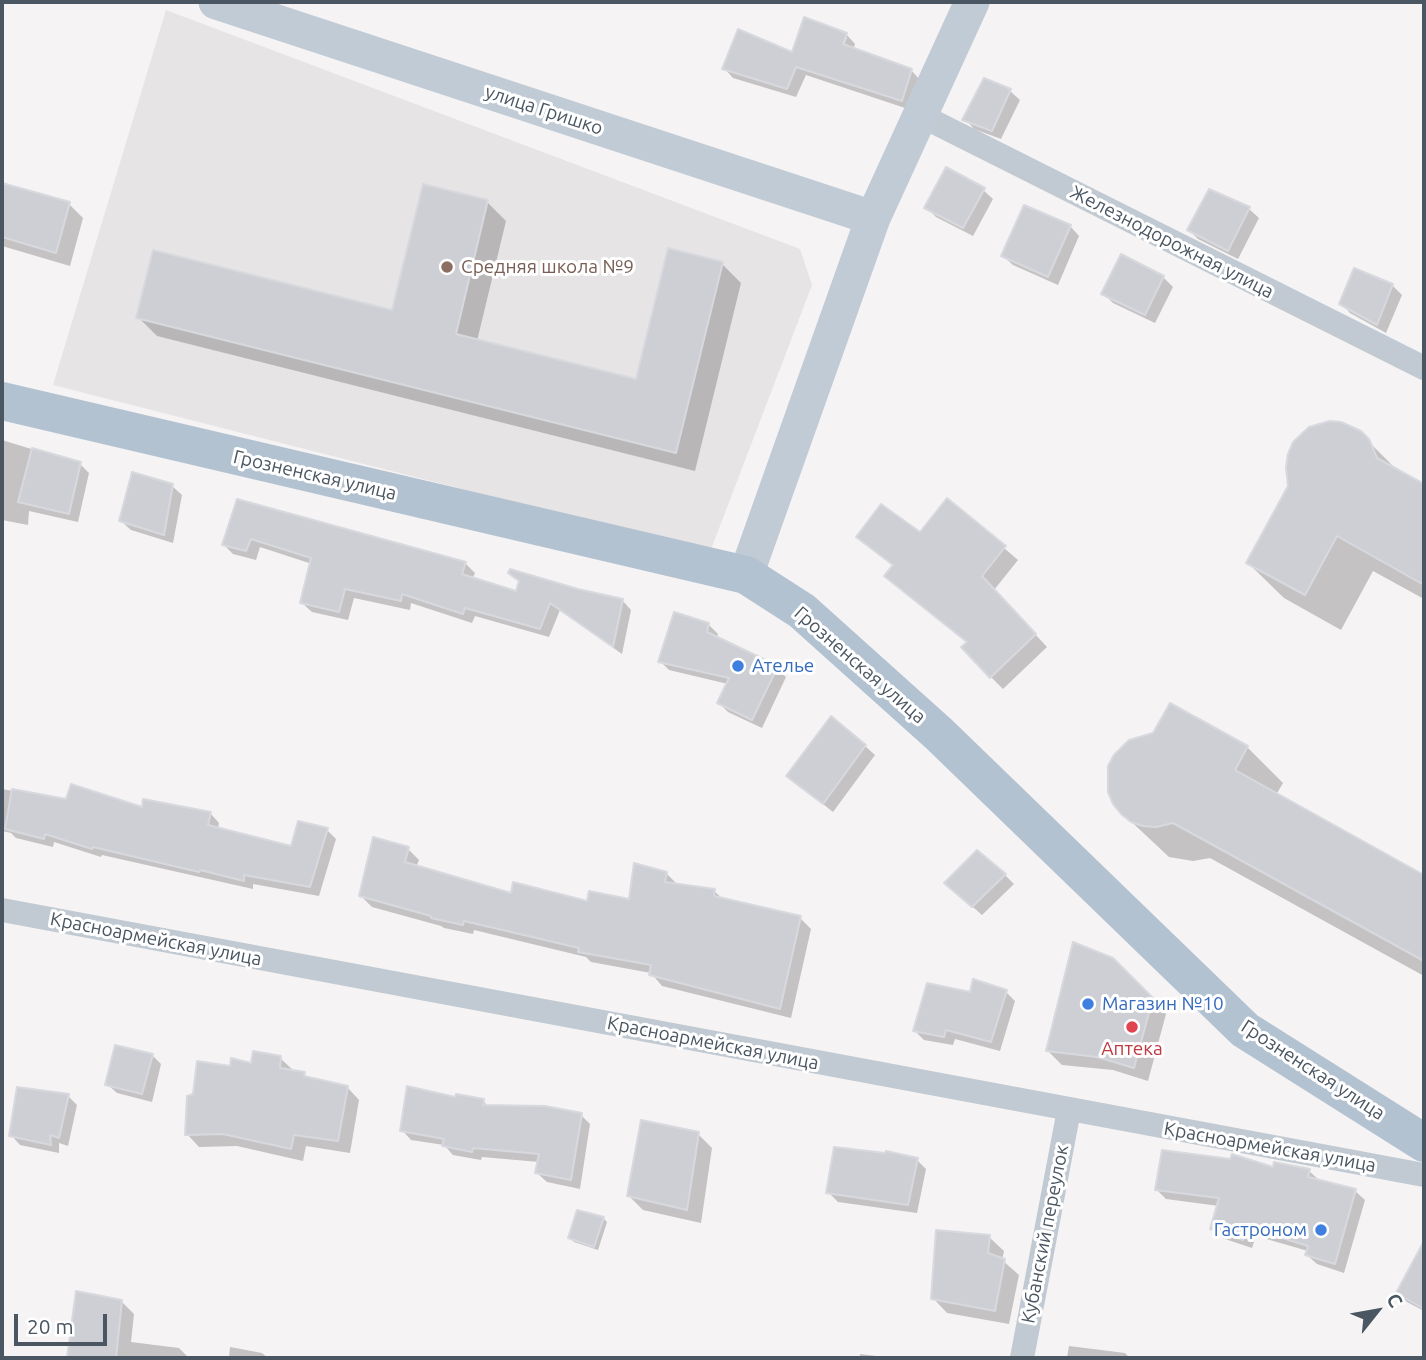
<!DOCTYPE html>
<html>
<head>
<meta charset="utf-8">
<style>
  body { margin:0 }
  #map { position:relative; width:1426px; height:1360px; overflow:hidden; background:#f5f3f3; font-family:Ubuntu,sans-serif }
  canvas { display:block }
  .frame { position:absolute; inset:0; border:4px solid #4a5661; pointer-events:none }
  .north { position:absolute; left:1342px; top:1276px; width:70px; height:70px; -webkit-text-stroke:5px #fff; paint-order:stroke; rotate:59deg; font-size:19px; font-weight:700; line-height:28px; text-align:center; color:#4a5661 }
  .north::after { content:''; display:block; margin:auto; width:24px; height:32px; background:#4a5661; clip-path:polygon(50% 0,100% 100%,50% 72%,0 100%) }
  .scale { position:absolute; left:14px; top:1314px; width:93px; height:32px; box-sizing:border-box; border:4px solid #4a5661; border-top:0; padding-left:9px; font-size:21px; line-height:24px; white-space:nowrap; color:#4a5661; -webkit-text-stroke:5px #fff; paint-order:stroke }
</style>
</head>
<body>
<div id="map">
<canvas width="1426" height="1360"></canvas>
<div class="frame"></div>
<div class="north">С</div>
<div class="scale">20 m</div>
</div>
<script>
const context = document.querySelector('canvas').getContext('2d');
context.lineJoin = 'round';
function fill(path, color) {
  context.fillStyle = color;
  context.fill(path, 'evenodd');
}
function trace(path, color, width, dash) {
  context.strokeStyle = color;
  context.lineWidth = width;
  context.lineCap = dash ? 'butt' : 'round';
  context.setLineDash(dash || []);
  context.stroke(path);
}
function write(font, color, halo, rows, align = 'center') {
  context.font = font + ' Ubuntu,sans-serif';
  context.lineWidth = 6;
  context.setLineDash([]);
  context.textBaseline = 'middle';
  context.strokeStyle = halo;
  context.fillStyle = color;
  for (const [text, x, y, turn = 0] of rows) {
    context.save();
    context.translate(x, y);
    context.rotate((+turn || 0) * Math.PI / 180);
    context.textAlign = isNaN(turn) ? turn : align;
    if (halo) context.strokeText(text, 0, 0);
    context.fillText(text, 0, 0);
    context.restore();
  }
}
fill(new Path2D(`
  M166,10L800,249L812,285L710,552L53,385Z`), '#e6e4e5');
fill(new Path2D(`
  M846,34L855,44L853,50L911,70L920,80L911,110L806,75L796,97L733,78L724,68L793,55ZM843,37H847L841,53Z
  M985,80L1010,91L1020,100L1001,139L974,129L965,119Z
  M2,184L69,204L83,218L70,266L2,246Z
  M983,190L993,199L973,236L936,217L926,207Z
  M487,202L506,221L477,341L637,381L722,264L741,283L695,471L157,336L138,317L393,312Z
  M1249,209L1259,218L1238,259L1198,239L1189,230Z
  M1070,226L1079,236L1058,285L1013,265L1003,256Z
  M1122,257L1163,277L1173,287L1155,323L1113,303L1103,293Z
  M1392,285L1402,295L1386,333L1350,313L1341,303Z
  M2,440L80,464L89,473L78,522L29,511L28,525L2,520Z
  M1367,440L1400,473L1424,486V599L1373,571L1341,630L1284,598L1248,563Z
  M172,486L182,495L173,543L131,530L121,521Z
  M948,500L1018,560L994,590L1047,647L1003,689L991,677L968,643L899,588L894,567L858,537L920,535Z
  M238,501L465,563L475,573L472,579L517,593L520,583L510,573L622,600L631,610L622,654L560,610L549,637L475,616L472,623L411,603L410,610L354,598L348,620L312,612L302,603L312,564L260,547L256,560L233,554L224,545Z
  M709,625L718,634L717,638L777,668L786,677L762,728L728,712L719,703L728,684L669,670L660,661Z
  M865,746L875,755L833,812L788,776Z
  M1247,747L1283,783L1276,795L1424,877V976L1210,858L1193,861L1169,857L1122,813Z
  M2,789L67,801L210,813L219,823L218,829L292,848L327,830L336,839L319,896L253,884V889L102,855L101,857L54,842L53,847L16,838L11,833L2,831Z
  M408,849L419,860L416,867L512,895L589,903L630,901L666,873L677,884L714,891L724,900L800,918L811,929L791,1018L662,986L651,973L591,962L586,957L474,930L473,934L444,928L441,926L372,907L361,896Z
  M1005,875L1014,884L982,915L956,892Z
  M1112,960L1166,1014L1148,1081L1113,1070L1062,1065L1048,1051Z
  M1006,992L1015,1001L1000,1051L955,1039L953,1045L924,1040L915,1031L971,994Z
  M152,1055L161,1064L152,1102L117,1093L107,1084Z
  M280,1058L293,1070L304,1074L309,1079L347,1087L359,1100L350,1153L306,1146L303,1161L237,1146L199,1147L187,1134L231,1068Z
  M68,1096L77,1105L68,1146L59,1143V1153L20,1145L11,1135Z
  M456,1099L483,1101L489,1107L581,1115L590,1124L580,1189L547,1182L537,1173L539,1162L482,1157L481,1160L453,1155L444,1145L411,1140L402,1130Z
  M698,1134L712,1148L701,1223L643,1210L629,1196Z
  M917,1160L926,1169L917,1213L838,1202L828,1192Z
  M1274,1169L1309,1171L1319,1180L1355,1191L1365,1200L1344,1273L1317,1264L1307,1255L1308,1251L1256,1236L1252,1248L1222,1238L1212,1228L1219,1206L1166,1199L1157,1190Z
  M603,1218L607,1222L598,1250L574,1242L570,1238Z
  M989,1237L1004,1251L1002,1260L1019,1275L1009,1324L947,1313L933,1298Z
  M1424,1244V1311L1407,1302L1398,1293Z
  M78,1293L121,1301L134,1314L131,1342L179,1348L189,1358H69Z
  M1069,1346L1125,1353L1130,1358H1067Z
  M230,1347L262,1353L268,1358H229Z
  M860,1354L893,1358H860Z`), '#0003');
const building = new Path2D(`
  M804,17L847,33L843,44L912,69L902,101L796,67L787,89L722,69L738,29L792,52Z
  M984,78L1011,89L992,131L962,120Z
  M946,167L985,188L963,228L924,208Z
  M2,183L70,202L56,253L2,237Z
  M423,184L488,200L456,334L636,379L668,248L723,262L676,453L136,318L153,250L392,310Z
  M1209,189L1250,207L1228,251L1187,230Z
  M1024,205L1071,225L1048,277L1001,256Z
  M1121,254L1164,276L1145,315L1101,294Z
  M1354,268L1393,284L1377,325L1339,304Z
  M1330,421L1341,422L1361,431L1369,439L1377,458L1424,484V585L1337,536L1305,595L1246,563L1288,486L1286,467L1288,454L1293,442L1309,427Z
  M32,448L81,462L69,514L18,502Z
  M132,472L173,484L164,535L119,521Z
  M947,498L1006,546L982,576L1036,634L990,678L961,647L967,642L884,576L893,565L856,537L881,504L920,532Z
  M237,499L466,562L462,574L516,591L519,581L508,573L510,569L578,589L623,599L613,647L550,603L540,629L465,608L463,614L402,594L401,601L345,589L339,612L300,603L311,558L251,539L246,551L222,545Z
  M674,612L709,623L707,632L778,666L752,720L717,703L729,678L658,662Z
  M1170,703L1248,746L1235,770L1424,875V961L1173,823L1156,827L1143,826L1131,822L1121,814L1113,804L1108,792V766L1114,755L1129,740L1153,733Z
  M831,716L866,745L823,804L786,776Z
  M71,784L142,807L143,799L211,812L208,825L291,846L298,821L328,828L310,887L244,875V881L200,870L199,872L93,847L92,849L45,834L44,839L5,829L12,789L66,799Z
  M373,837L409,847L405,862L511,893L513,882L587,901L589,891L629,899L634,863L667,872L665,882L715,889L714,896L801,916L780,1009L649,975L651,965L578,952L579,948L464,921L463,925L431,918V916L359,896Z
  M977,850L1006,874L972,907L944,883Z
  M1073,942L1113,958L1153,998L1134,1068L1097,1057L1046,1051Z
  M973,979L1007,990L991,1042L946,1030L944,1037L913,1031L927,983L970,992Z
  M115,1045L153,1054L142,1094L105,1085Z
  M253,1051L281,1056L280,1068L305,1072L304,1076L348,1086L338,1141L294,1135L291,1149L223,1134L185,1135L187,1096L193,1094L197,1061L230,1066L231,1058L251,1063Z
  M407,1086L455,1097L456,1094L484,1099L483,1105L545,1106L582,1113L571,1180L535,1173L539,1154L473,1148L472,1152L442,1146L444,1139L400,1131Z
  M17,1087L69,1094L59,1138L50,1135L51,1145L9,1136Z
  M641,1120L699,1132L687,1210L627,1196Z
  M834,1147L885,1153L886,1151L918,1158L908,1205L826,1193Z
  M1162,1150L1230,1159L1232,1154L1273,1167L1274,1162L1310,1169L1308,1177L1356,1189L1335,1264L1305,1255L1308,1246L1247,1227L1243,1240L1210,1229L1219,1198L1155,1190Z
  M577,1210L604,1217L594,1247L568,1238Z
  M936,1230L990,1235L988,1253L1005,1259L995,1311L931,1299Z
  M1424,1241V1309L1396,1293Z
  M76,1291L122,1300L116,1358H67Z`);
fill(building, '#cdcfd5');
trace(building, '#d7d9de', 2);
trace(new Path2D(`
  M920,115L1424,368
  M2,910L1424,1175
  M1022,1358L1069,1110`), '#c1cad2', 24);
trace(new Path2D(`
  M216,2L873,218
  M746,575L873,218L972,2`), '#c1cbd6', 35);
trace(new Path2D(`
  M2,401L746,575L802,611L939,734L1245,1030L1424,1143`), '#b3c2d1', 38);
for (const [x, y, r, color] of [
  [447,267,7,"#8d6e63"],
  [738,666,7,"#3f7fe0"],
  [1088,1004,7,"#3f7fe0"],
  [1132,1027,7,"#e0444e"],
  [1321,1230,7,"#3f7fe0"]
]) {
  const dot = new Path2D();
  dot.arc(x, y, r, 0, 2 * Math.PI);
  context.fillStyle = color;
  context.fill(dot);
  trace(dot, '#fff', 2.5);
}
write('19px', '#4a5661', '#fff', [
  ["улица Гришко",544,110,18],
  ["Железнодорожная улица",1172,242,27],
  ["Грозненская улица",315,475,13],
  ["Грозненская улица",860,665,41],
  ["Красноармейская улица",156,939,11],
  ["Красноармейская улица",713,1043,11],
  ["Грозненская улица",1313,1070,33],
  ["Красноармейская улица",1270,1147,10],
  ["Кубанский переулок",1045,1234,-79]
]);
write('19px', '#785e54', '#fff', [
  ["Средняя школа №9",461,267]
], 'left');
write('19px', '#366cbe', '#fff', [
  ["Ателье",752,666],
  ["Магазин №10",1102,1004],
  ["Гастроном",1307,1230,"right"]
], 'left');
write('19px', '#be3a42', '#fff', [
  ["Аптека",1132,1049]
]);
</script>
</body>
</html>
